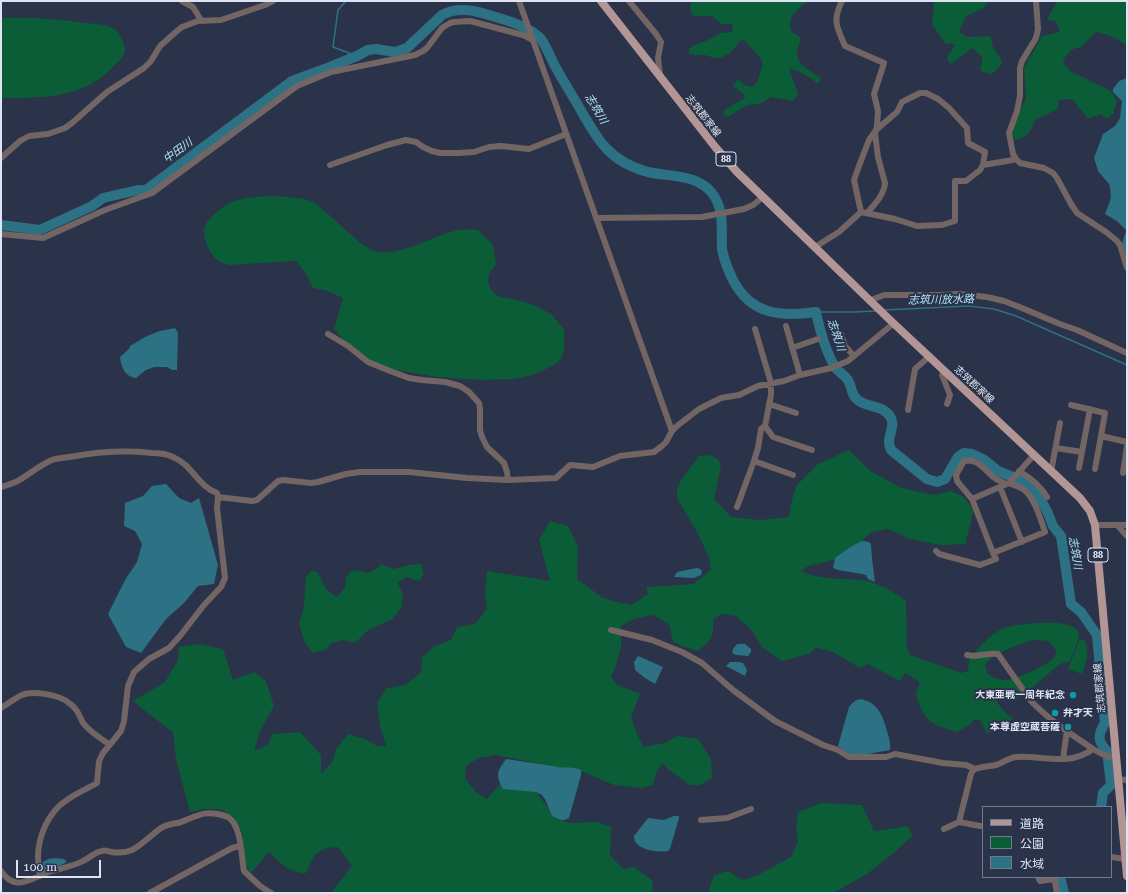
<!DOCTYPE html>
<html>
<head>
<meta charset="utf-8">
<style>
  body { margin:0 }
  #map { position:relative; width:1128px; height:894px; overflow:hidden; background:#2a3349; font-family:"Roboto Serif","Noto Sans JP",serif }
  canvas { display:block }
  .frame { position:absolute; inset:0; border:2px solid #dee4f3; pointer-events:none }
  .legend { position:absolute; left:982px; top:806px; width:130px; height:72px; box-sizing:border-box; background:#2a3349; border:1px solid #727a8d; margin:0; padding:5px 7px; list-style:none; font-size:12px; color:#dee4f3 }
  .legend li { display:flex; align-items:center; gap:8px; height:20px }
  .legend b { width:20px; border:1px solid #727a8d }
  .scale { position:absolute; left:16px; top:860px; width:85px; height:18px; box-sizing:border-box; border:2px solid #dee4f3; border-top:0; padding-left:5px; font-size:12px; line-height:14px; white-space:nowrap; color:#dee4f3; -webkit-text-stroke:3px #2a3349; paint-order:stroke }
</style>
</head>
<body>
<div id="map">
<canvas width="1128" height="894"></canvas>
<div class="frame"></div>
<ul class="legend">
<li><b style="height:5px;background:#b39596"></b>道路</li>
<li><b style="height:11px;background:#0a5d37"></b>公園</li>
<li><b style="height:11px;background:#2d7184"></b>水域</li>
</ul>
<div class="scale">100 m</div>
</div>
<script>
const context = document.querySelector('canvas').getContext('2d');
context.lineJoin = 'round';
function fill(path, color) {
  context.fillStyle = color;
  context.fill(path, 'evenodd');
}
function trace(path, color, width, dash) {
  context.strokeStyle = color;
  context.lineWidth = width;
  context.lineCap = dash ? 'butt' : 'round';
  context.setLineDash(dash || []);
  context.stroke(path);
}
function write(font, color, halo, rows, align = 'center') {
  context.font = font + ' "Roboto Serif","Noto Sans JP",serif';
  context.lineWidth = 4;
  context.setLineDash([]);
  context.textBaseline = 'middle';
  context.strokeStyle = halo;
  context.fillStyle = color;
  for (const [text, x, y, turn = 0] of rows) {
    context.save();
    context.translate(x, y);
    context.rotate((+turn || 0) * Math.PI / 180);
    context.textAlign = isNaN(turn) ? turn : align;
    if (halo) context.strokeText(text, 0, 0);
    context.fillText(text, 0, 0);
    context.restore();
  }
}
fill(new Path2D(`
  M691,1H809C798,9 787,15 791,31L801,38C800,43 797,49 797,54C796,64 814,73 821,78L818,84C809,76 800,71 789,68L798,94L793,101L771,97L760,104L747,105L729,116H725L723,112L726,109L745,98L744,94L733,86L738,79L744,85L753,87L758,80L763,63L761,59L744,40L740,41C735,48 727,58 717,58C713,58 709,56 705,55C699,55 694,56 689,53V49L692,46L708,40L720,33L732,32L733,27L731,24H722L712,16H694C690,12 689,6 691,1Z
  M934,1H990L982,9L966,16L959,32L967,37L988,36L991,38L993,47L1002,61L1001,65L992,74L983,72L980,69L982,61V57L972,48L951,64L947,60L948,56L955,45L952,43L948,44L944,42L932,24Z
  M1055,1H1127V46C1116,37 1110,35 1096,32L1081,47L1073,49L1070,51L1063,60L1064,64L1070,71L1111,91L1117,102L1113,114L1107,119L1100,114L1088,119L1073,100L1069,99L1059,100L1058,109L1035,120C1032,130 1026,139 1015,140L1012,137L1011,132L1026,98L1024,68L1042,36L1060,32L1056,21L1048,20L1049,15L1056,4Z
  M1,18C30,17 58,19 86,23C95,24 105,24 113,28C119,32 124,42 125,49C125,56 119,61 114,66C83,99 43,98 1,98Z
  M271,196C285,197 301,197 313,202C317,204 320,207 323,210C337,220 363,250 378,252C403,255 430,237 454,231C462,229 470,229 478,230L493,245L496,264L489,274L488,282L490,288L497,296L521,301L536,306L551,314L564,329V351L560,360L554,365L533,375L513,379L482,380L436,377L380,367L349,346L334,329L343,298L328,291L313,288L307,275L296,261L229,265C226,264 223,263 220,262C210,256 200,235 206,224C207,220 222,207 226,205C240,197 256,197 271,196Z
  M849,450L869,470L901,488L934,495L951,491L964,497L973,510L971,522L967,536L966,544L941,545L910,539L888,529L871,532L854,549L833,560L808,566L801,571C820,580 841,578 861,580C878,582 892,591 906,601L907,647L910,655L961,673L968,671L969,660C977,649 992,632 1005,628C1017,624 1078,616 1079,635C1079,640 1072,656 1070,661L1060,664L1020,698L1011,699L993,693C997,704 1004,713 1013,718C1007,728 998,731 987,733L980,720L975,719L968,726L957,732C948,729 934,726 928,719C921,712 918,701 916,693L920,683L917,680L905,673L900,681L868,664L860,668L833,652L815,647L811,653L782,661L762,647L751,629L736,616L722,614L713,619C714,637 713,639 698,651L685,647L673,642L669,624L653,615L634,619L621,626V647L616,665L611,677L617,685L640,694L631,717L637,734L644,747L665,743L678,736L698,739L711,759L712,778L700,785H690L669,770L662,763L656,773L653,785L641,788L614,785L583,772L530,762L496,755L478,758L466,766L465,779L476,792L487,799L501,783L516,786L536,792L555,817L568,823L597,822L611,827L610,855L623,869L634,867L653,881L652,893H331L352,866L338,847L327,848L315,854L306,873C289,873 280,863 269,852L251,873L246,866L242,832L233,816L220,809H206L190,812L176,759L173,732L154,718L133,701L165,682L178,660L179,647L197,644L223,649L233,680L254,672L266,681L274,706L260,731L254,751L268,745L272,734L300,732L321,755V774L333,761L336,749L348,734L365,739L377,746H386L380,726L377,703L387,688L406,685L421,672L422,657L435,646L451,640L457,627L475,624L487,609L485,592L487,571L550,581L539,540L550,521L568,526L578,547L577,579L603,598L621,603L632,605L648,594L646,587L693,584L711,570L709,558L698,534L677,498V489L680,482L699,456L709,455L718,459L721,466L714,499L731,517L760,520L789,517L791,504L796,486L818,464ZM1033,640L1049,641L1056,650C1056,651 1056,655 1055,656C1052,664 1016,679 1007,680C999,681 993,677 987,673L985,664C997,651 1016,646 1033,640Z
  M381,564L393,569L410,565L421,564L424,574L419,581L406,577L398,583L403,595L401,608L392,619L367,631L355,643L343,640L331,643L325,650L313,653L305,643L299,623L304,607L306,577L311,571L318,573L326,589L337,597L345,588L346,577L353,570L368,573L378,568Z
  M1080,639L1085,641C1090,653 1086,663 1082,674L1068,669Z
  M821,803L862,805L874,831L897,828L908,826L912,836L896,851L867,874L833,893H708L714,875L728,871L742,880L756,876L791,857L798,842L796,825L798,812Z`), '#0a5d37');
fill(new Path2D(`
  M1127,78V256C1124,252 1122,244 1123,240C1124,236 1126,234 1126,230L1117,221L1105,214L1111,198L1110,187L1109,184L1098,171L1094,158L1103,134L1115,126L1120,118L1122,101L1113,92V89L1119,81Z
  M175,328L178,333L177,370H172L167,367H154L146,370L136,378C125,377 121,367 120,357L129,349L130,346L147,336L160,331Z
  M166,484L179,498L191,503L199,498L218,565L214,584L198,586L184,603L166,619L141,653L126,647L108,614L125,580L137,562L142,544L135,531L124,526L125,503L143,496L152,486Z
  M862,541L869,542L871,544L872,559L875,582L868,579L866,575L862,574L838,570L833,568L835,558L852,546Z
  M697,568L700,569L702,571L701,575L694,578L674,577L677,572Z
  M737,644H745L751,649V652L748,656L736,655L732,653L733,649Z
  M638,656L663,667L655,684L645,678L635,670L634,662Z
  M730,662H738L743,663L747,670L745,676L726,666Z
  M861,699C880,703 883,718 888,734C889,739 891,744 890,750L868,754L851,755L838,746L849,707C852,703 855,700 861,699Z
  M506,759L553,766C561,769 570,766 579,769L581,770V775L569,818L564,820H561L552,816L545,799L542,795L536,792L503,789C495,774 497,772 506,759Z
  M674,816H679V818L670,849L668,851C659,853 633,850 634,836L648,818L664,820Z
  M56,858L64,859L67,862L45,873H41L43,862L48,859Z`), '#2d7184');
trace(new Path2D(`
  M346,1L338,10L333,47L357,56
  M884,310L969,306L994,309L1016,316L1127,365
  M816,312H854L876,311`), '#2d7184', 1.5);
trace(new Path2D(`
  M1,225L40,230L92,206L103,198L138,190H146L292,81L330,67L357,56L368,50L376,49L395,52L407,48L442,15C456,7 474,10 489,15C505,20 529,26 541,39C546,46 551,58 555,66C564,83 575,99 584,116C591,127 597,139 606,148C617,160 633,168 648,172C670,177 697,174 712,193C725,210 721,229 722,249C724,260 728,270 733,280C751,315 781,317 816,312C820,331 825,350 835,367C838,372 844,374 848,380C852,387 851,396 859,401C870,408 884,405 891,418C895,425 889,434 889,442C889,445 890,447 891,450L927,479L937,482L945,479L958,457L964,453L972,454L983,459L998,471L1025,482L1032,486L1035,490L1047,511L1053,526L1061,536L1071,604L1081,612L1097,635L1105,723C1098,734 1097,741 1107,751L1111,785L1103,793L1101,807
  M1060,877L1064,893`), '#2d7184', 10);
trace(new Path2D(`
  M182,1L193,7L201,20
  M519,1L672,431
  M629,1L656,34L661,42L658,58L660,75
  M842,1C832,21 837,27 845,46L884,63L874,94L878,111L877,126L875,134L878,157L885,183C884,195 875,204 867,213
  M1036,1L1038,29L1036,38L1022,61L1020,68V96L1017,111L1009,133L1013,154L1016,159L1020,163L1044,168L1053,173L1057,178L1071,204L1077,213L1106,232L1117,241L1120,245L1127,268
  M1,158L20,141L29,136L48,134L65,128L72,123L107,92L144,68L151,61L160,46L177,31L182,27L198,21L221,20L265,5L273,1
  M330,165L387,145L406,140L416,142L423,147L432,151L440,153H458L474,152L489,147L501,146L529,149L566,134
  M861,212L854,180L859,166L869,140L876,130L897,112L902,102L920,93H926L938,99L949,108L967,128L968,143L985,152L983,165
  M596,218L702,217L744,209L753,205L763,197
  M1,234L43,238L105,210L152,193L297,86L331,72L415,55L423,51L427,48L442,28L450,23L454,22L470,21L523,35L533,40
  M815,247L839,232L861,212L895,219L917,226L942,225L955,221V181H966L980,170L983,165L1013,160L1016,159
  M871,300L884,295H938L959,294L987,297L1004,301L1017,306L1060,324L1077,330L1127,353
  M786,326L800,375
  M755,329L771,383V395L765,426L773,437L812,450
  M328,334L348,346L368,362L390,371L409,378L422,380L445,382L460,386L469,392L479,403L480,409V430L482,437L487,447L504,463L507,472L508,480
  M841,334L845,346L854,356
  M792,348L818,339
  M945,371L942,375L950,395L947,404
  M769,404L796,413
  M1071,405L1105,413L1101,436
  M908,410L915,369L930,356
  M765,426L761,429L758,448L754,461L793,475
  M1056,448L1082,452
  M1079,468L1090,409
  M1095,469L1101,436L1127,442
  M1019,471C1031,478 1040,485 1047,497
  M1051,472L1060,423
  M1123,473L1127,446
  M1006,484C1001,482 996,479 992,476C984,469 977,458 964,461L956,475L957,481L972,499L993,553L1045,532C1041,520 1034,496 1023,489C1019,486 1013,485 1009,483
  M1,487C8,485 15,483 21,479C31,473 40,465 52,460C57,458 64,458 70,457C97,452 125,450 152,453C159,453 167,454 173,457C192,465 198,486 217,493L218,497L217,508L225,578L221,587L204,605L180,636L169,648L149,659L134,672L128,686L124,721L121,731L103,753L99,761L97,783C87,789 76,793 67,800C49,811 38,836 38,857C38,863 40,870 40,876
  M1000,487L1022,542
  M218,497L252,501L257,500L278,481L283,480L311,483L318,482L346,474L360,472H409L467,478L508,480L556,478L570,465L593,467L620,456L654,452L662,446L666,442L672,431L677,426L699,409L721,398L739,395L758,386L784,381L800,375L831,368L848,361L894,323
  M972,499L1009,483L1034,455
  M737,507L754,461
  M1095,525H1127
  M1117,525L1127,536
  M936,551L939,554L980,565L996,559L993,553
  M611,630L652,640L682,652L702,663L733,690L775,721L823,745L838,750L849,757H886L895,754L943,763L966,765L975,769
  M1,708C8,704 15,698 22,695C33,690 60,695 69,703C77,708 79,715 83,723C90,732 100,738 109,744
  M1093,749L1102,754L1116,759
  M1063,759L1067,730
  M1118,779L1127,780
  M701,820L727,818L751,809
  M959,822L971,774C972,772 973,770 975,769C979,767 991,766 996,765C1003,763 1008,758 1016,757C1043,755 1069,767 1093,749C1072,735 1048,719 1031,701L998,654C987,652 978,658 967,655
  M944,829L959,822L980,826H983
  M1111,857L1125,859
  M1,871C16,894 32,877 52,871C62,868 74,866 83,861C89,858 95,852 102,851C104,850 108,851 111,852C118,853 125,853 132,850C142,845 151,835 161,828C167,824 174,824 181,822C197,816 205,810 222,815C224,816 226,816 228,817C242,826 241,856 244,871L260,886L271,893
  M1038,877L1040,881L1055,879
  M1054,877L1057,893
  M150,893L232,848L240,846`), '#746565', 6);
trace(new Path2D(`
  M601,1L716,148L737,172L763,197L890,320L1080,498L1090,511L1095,525L1127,876`), '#b39596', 8);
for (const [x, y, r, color] of [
  [1073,695,4,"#0f9aa8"],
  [1055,713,4,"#0f9aa8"],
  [1068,727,4,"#0f9aa8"]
]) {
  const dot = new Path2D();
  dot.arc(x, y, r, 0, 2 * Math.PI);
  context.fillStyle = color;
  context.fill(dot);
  trace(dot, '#2a3349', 1.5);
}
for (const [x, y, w] of [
  [726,159,20],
  [1098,555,20]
]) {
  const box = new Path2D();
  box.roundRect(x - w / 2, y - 7, w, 14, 3);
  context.fillStyle = '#2a3349';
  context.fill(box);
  trace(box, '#dee4f3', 1);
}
write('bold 9px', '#dee4f3', null, [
  ["88",726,159],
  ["88",1098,555]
]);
write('10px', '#dee4f3', '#2a3349', [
  ["志筑郡家線",703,116,52],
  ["志筑郡家線",974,385,43],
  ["志筑郡家線",1100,688,-95]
]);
write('bold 10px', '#dee4f3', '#2a3349', [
  ["大東亜戦一周年紀念",1065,695],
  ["弁才天",1063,713,"left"],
  ["本尊虚空蔵菩薩",1060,727]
], 'right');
write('italic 11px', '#afe7f8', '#2a3349', [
  ["志筑川",596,109,59],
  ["中田川",178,151,-36],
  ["志筑川放水路",941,300,-1],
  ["志筑川",836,335,72],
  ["志筑川",1075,553,80]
]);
</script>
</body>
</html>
